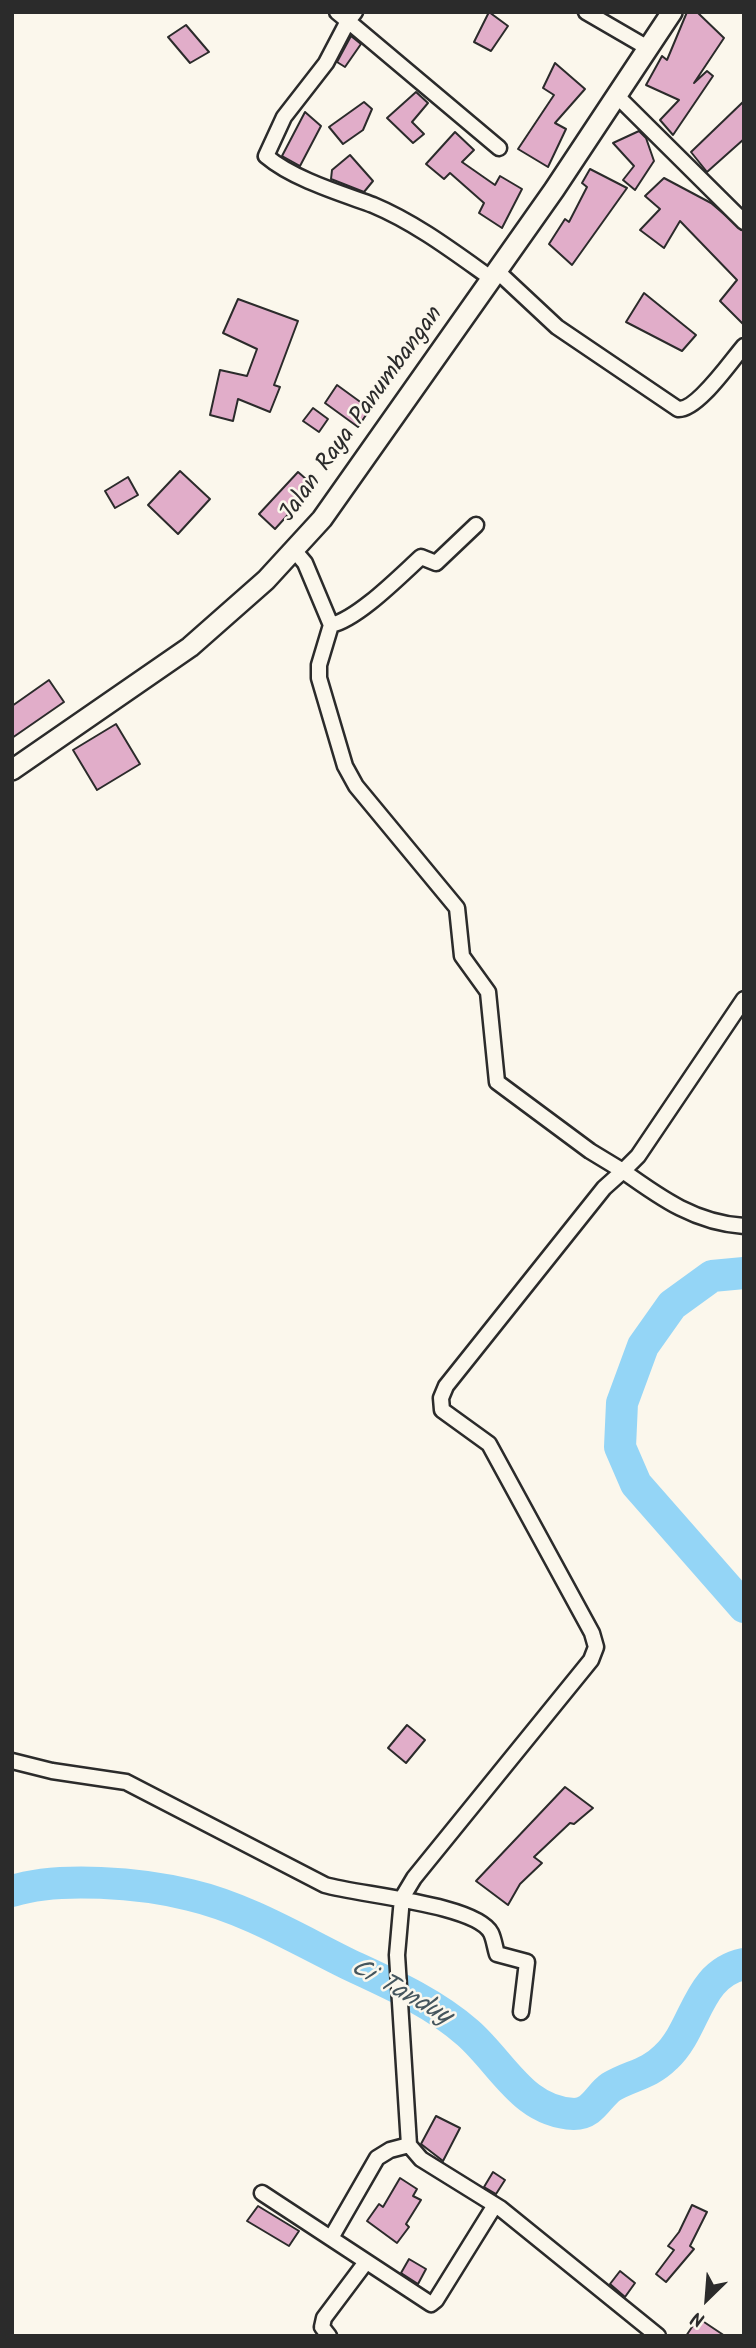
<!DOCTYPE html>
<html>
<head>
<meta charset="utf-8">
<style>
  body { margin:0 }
  #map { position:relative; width:756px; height:2348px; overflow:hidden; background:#fbf7ec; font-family:Kalam,sans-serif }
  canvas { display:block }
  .frame { position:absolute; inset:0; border:14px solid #2b2b2b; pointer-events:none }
  .north { position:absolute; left:672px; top:2264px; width:70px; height:70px; -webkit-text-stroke:5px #fbf7ec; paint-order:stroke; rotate:205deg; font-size:19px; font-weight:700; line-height:28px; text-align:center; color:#2b2b2b }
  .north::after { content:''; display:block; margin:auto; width:24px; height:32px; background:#2b2b2b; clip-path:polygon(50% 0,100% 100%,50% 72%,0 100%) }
</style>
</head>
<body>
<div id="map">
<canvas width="756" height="2348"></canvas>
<div class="frame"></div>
<div class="north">N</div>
</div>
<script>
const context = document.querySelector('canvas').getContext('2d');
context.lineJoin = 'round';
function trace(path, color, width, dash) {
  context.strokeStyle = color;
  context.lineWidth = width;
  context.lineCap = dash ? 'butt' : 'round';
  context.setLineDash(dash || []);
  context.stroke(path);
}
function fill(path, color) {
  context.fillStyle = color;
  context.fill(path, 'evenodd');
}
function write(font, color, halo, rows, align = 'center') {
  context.font = font + ' Kalam,sans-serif';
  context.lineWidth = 5;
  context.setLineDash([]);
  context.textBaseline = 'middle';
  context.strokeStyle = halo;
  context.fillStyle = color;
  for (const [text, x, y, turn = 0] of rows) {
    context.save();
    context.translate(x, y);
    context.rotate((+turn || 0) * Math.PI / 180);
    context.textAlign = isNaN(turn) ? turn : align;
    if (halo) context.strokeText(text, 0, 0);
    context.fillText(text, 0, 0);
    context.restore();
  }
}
trace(new Path2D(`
  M744,1273L712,1276L672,1305L643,1346L622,1403L620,1447L636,1484L744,1607
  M12,1891C59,1876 142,1883 190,1895C246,1908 299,1940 350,1965C391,1984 434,2003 468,2033C503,2064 523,2112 574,2114C593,2114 598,2096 611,2087C631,2075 648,2075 666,2057C697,2028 696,1974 744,1964`), '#94d5f6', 32);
const building = new Path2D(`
  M489,12L508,26L491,51L474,42Z
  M687,12H697L724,38L694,83L707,71L713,76L673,135L660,120L679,100L646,85L662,56L667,60Z
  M186,25L209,52L190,63L168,37Z
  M351,36L361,44L345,67L337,62Z
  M555,63L585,89L555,123L566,129L548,167L518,149L554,95L543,88Z
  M416,92L428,103L412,122L424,134L413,143L387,118Z
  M744,101V139L707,172L691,152Z
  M364,102L372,109L363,130L343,144L329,127Z
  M305,112L321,126L300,166L282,156Z
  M639,131L646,138L654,161L635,190L623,180L634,166L613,143Z
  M455,132L474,150L462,162L495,185L500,176L522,189L502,228L479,213L484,203L450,173L444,179L426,164Z
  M350,155L373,181L364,192L331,179L332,170Z
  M590,169L627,188L572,265L549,244L565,219L569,222L587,187L582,183Z
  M664,178L711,203L744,231V325L720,301L737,280L680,221L664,248L640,230L660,209L645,196Z
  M644,293L696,335L682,351L626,322Z
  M238,299L298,321L274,385L280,387L270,412L238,399L233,421L210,415L220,370L247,376L257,349L223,333Z
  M337,385L370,409L358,427L325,403Z
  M313,408L328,419L319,432L303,421Z
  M180,471L210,499L178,534L148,505Z
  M298,472L314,486L275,529L259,514Z
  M128,477L138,495L115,508L105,491Z
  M49,680L64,702L12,738V706Z
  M116,724L140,764L97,790L73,750Z
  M407,1725L425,1740L406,1763L388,1748Z
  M565,1787L593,1808L574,1824L570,1823L534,1857L542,1863L520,1884L508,1905L476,1881Z
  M436,2116L460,2128L443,2161L421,2144Z
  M493,2172L505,2180L496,2194L484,2187Z
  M400,2178L417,2189L413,2196L421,2200L406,2224L409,2227L397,2243L367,2221L379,2204L383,2207Z
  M692,2205L707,2212L690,2246L694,2249L666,2282L656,2274L674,2250L668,2246L679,2232Z
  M258,2206L299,2231L289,2246L247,2221Z
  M409,2259L426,2269L418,2284L401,2273Z
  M620,2271L635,2283L625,2297L610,2284Z
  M698,2318L725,2336H686Z`);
fill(building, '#e1adc9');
trace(building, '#2b2b2b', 2);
const minor = new Path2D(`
  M337,12L348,21L355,12
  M586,12L648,48
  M616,95L744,222
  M497,271L557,327L678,409C697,411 731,361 744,346
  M492,279C454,252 416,223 373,205C340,193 293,179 266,156L284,117L326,63L348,21L499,148
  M294,550L305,563L331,625C358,619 400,576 421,557L436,563L476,525
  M331,625L319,665V678L345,766L356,786L457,908L462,956L488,992L497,1082L590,1151L623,1171L604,1188L446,1386L441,1398L442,1410L489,1444L592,1633L596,1647L591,1660L414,1878L402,1898L397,1955L409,2145L421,2159L500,2208L658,2336
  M744,999L638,1156L623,1171C662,1199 696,1223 744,1226
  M12,1761L52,1771L126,1782L325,1885C358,1895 476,1904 491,1933C494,1939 495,1948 497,1954L527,1962L521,2012
  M262,2193L431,2304L436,2300L495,2205
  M331,2238L377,2158L390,2150L409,2145
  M329,2336L322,2327L324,2318L366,2262`);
const secondary = new Path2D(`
  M12,770L190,647L266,580L322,519L554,190L672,12`);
trace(minor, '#2b2b2b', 19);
trace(secondary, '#2b2b2b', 24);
trace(minor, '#fbf7ec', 14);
trace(secondary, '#fbf7ec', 19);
write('24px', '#2b2b2b', '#fbf7ec', [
  ["Jalan Raya Panumbangan",363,415,-54]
]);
write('italic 26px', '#45565e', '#fbf7ec', [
  ["Ci Tanduy",400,1994,29]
]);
</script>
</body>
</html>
